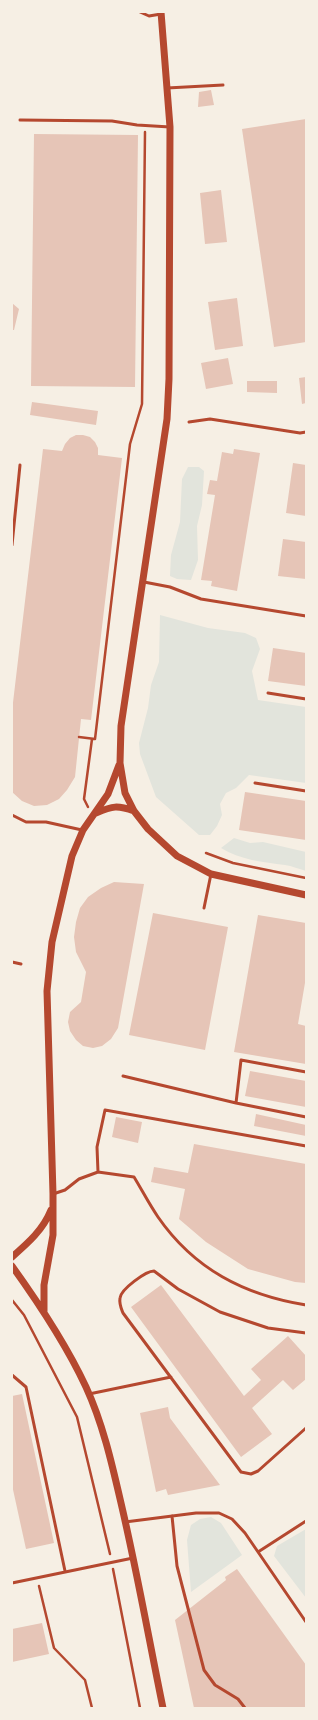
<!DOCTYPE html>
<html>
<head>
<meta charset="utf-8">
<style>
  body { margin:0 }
  #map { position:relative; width:318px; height:1720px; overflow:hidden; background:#f6efe4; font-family:Mulish,sans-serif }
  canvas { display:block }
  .frame { position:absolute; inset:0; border:13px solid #f6efe4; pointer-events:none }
</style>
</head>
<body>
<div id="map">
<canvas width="318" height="1720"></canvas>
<div class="frame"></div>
</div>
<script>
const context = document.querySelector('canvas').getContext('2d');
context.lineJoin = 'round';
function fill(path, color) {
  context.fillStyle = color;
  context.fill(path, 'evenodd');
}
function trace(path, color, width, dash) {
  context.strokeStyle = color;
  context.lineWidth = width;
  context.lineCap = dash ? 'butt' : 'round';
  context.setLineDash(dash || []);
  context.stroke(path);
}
fill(new Path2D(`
  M188,467H199L204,471L202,505L197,526L198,560L191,580L177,579L170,576L171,555L180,522L182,479Z
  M160,615L208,628L245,633L256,638L260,649L252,671L258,700L306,707V783L249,775L236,788L226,793L220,804L222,815L217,826L210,835H199L156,797L140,754L139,743L148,708L151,685L159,662Z
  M234,838L250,843L263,842L306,852V871C299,869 292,866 285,865C263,862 240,860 221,848Z
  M211,1517L221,1523L242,1555L191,1592L187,1540L191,1525L200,1519Z
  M306,1529V1598L274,1556L277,1546Z`), '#e2e4dc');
fill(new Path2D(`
  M211,90L214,105L198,107L199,92Z
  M306,119V342L274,347L242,129Z
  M34,134L138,135L135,387L31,386Z
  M221,190L227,242L205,244L200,193Z
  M237,298L243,346L215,350L208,302Z
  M12,303L19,309L14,330H12Z
  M228,358L233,384L206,389L201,363Z
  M306,377V403L302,404L299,378Z
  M247,381H277V393L247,392Z
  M32,402L98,411L96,425L30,415Z
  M76,435H83L90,437L95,442L98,448V455L122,458L91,720L81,719L75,777L67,790L59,799L47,805L34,806L22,801L12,792V711L43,449L62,451L65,444L70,438Z
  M234,449L260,453L237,591L211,586L212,581L201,580L215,495L207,494L210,480L217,481L222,452L233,454Z
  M293,463L306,465V516L286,513Z
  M283,539L306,542V579L278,576Z
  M273,648L306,653V686L268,681Z
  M245,792L306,801V840L239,830Z
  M114,882L144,884L118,1028L111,1039L102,1046L93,1048L83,1046L76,1040L70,1031L68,1022L70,1012L81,1002L86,972L76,952L74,937L76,922L80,908L88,897L101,888Z
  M153,913L228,927L205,1050L129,1035Z
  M258,915L306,923V977L298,1024L306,1026V1064L234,1052Z
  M250,1071L306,1081V1107L245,1096Z
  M256,1114L306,1125V1136L254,1126Z
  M116,1117L142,1122L138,1143L112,1137Z
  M194,1144L306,1164V1283L295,1282L248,1269L206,1242L179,1219L185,1189L151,1182L154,1167L188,1173Z
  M161,1285L244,1396L261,1380L251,1369L288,1336L306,1356V1379L293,1390L283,1380L252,1408L272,1434L241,1457L131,1307Z
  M22,1394L54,1543L26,1549L12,1485V1396Z
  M168,1407L170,1418L220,1485L168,1495L166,1489L156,1492L140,1413Z
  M237,1569L306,1665V1708H194L175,1620L226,1580L225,1577Z
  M42,1623L49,1654L12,1662V1629Z`), '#e6c5b7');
trace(new Path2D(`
  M79,737L95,739L130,444L142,404L145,132
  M88,807L84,799L92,739
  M206,853L233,863L306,878
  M12,1300L24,1315L77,1417L110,1554
  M113,1569L140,1708
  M39,1586L54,1648L85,1680L92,1708`), '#b5482f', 2.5);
trace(new Path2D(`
  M140,12L149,16L161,14
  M167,88L223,85
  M20,120L112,121L137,125L170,127
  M189,422L210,419L300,433L306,432
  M12,545L20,465
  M144,582L170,587L201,599L306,616
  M268,693L306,699
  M255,783L306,791
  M12,815L26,822H46L82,830
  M204,908L211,874
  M12,962L21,964
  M123,1076L236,1103L306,1117
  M236,1103L241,1060L306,1072
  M98,1172L97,1147L105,1110L306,1146
  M53,1194L65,1190L79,1179L98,1172L134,1177C142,1190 149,1204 158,1217C194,1269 244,1295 306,1305
  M306,1333L268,1328L220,1312L178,1289L154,1271C146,1271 121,1289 120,1298C119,1304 121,1308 123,1313L241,1472L251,1474L258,1471L306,1428
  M12,1375L26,1387L65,1571
  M89,1394L171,1377
  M172,1516L177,1566L204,1670L215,1685L238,1699L245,1708
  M125,1522L196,1513H219L232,1519L245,1533L306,1622
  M258,1552L306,1521
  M12,1583L133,1558`), '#b5482f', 3);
trace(new Path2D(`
  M161,12L170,127L169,379L167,419L121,726L120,763L125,793L134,811L148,829L177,856L196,866L211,874L306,895
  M96,813C113,806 117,805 134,811
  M12,1257C28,1243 43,1230 51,1210
  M12,1266C40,1305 66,1344 86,1387C103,1424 112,1464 121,1503C137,1571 149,1640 163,1708
  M44,1311V1285L53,1235V1194L47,991L52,942L72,856L83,830L108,794L119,765`), '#b5482f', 7);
</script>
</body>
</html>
